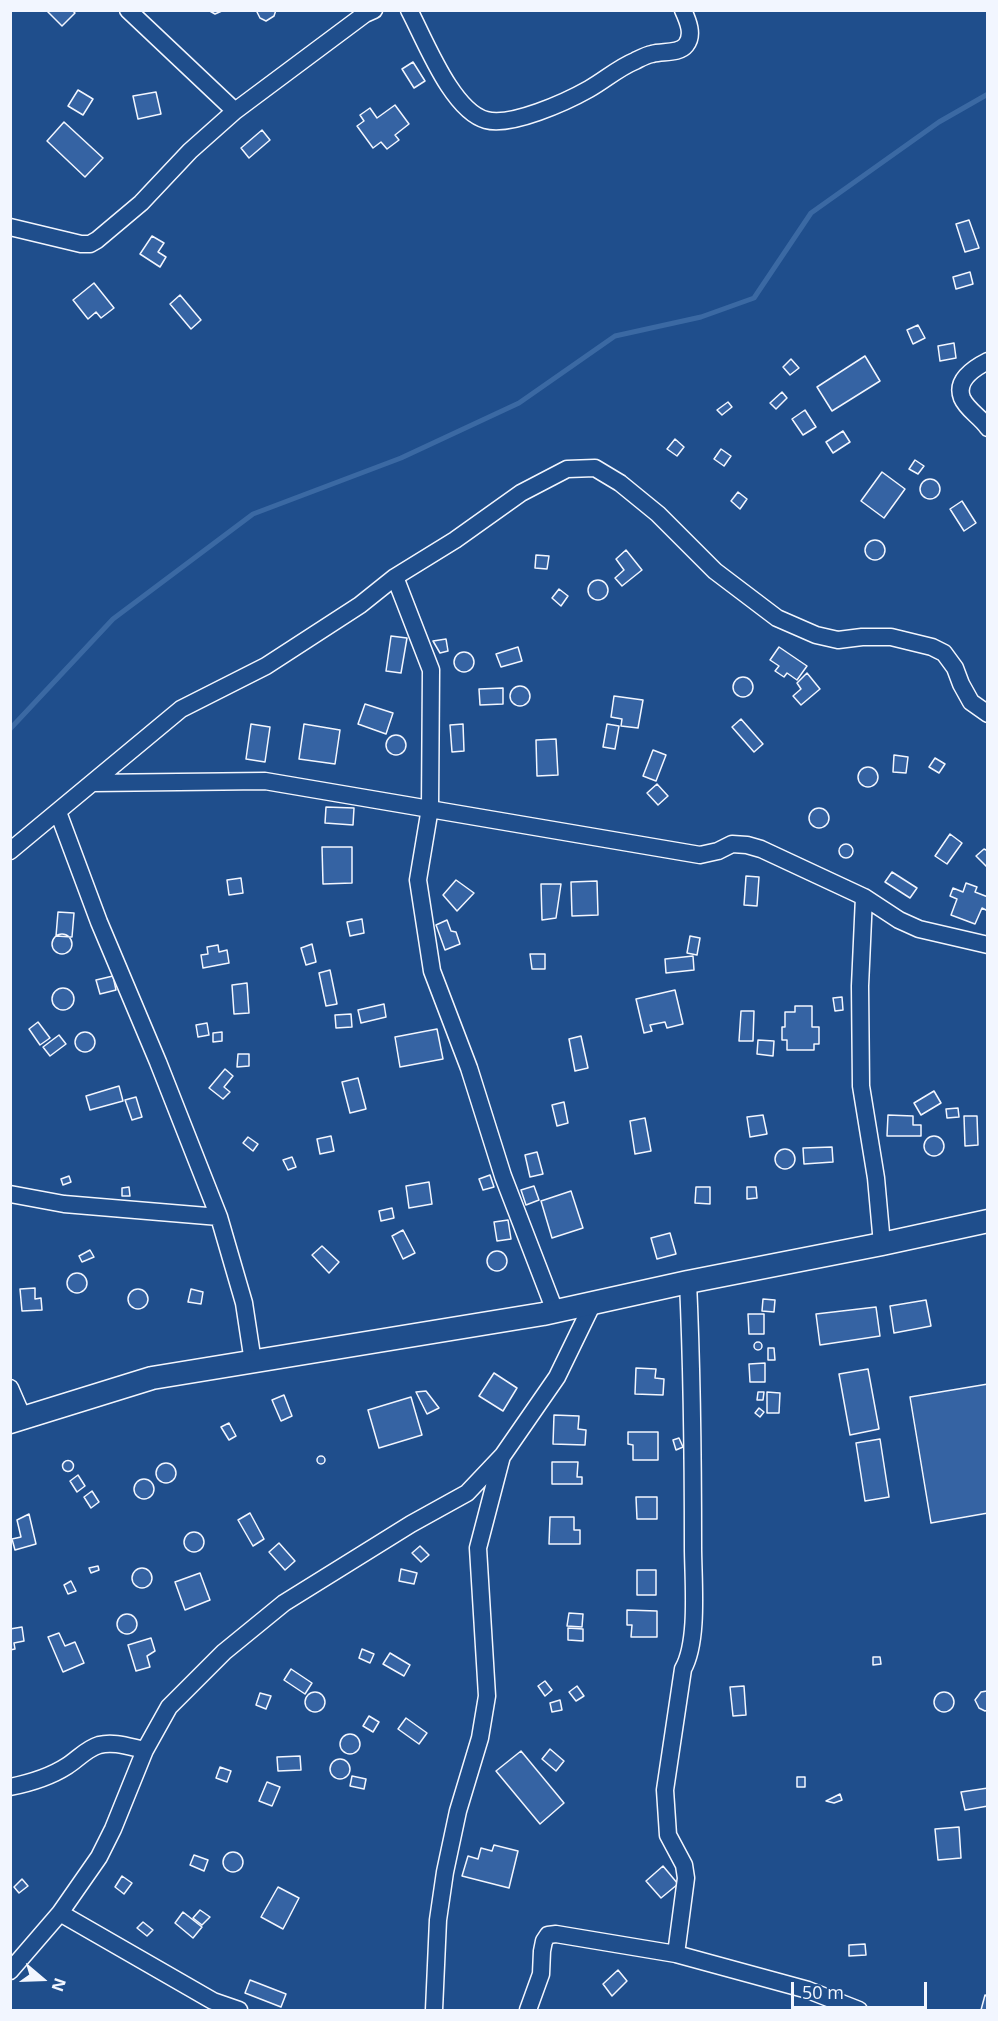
<!DOCTYPE html>
<html>
<head>
<meta charset="utf-8">
<style>
  body { margin:0 }
  #map { position:relative; width:998px; height:2021px; overflow:hidden; background:#1f4e8c; font-family:"Open Sans",sans-serif }
  canvas { display:block }
  .frame { position:absolute; inset:0; border:12px solid #f2f6ff; pointer-events:none }
  .north { position:absolute; left:12px; top:1949px; width:60px; height:60px; -webkit-text-stroke:4px #1f4e8c; paint-order:stroke; rotate:109deg; font-size:16px; font-weight:700; line-height:24px; text-align:center; color:#f2f6ff }
  .north::after { content:''; display:block; margin:auto; width:21px; height:27px; background:#f2f6ff; clip-path:polygon(50% 0,100% 100%,50% 72%,0 100%) }
  .scale { position:absolute; left:791px; top:1982px; width:136px; height:27px; box-sizing:border-box; border:3px solid #f2f6ff; border-top:0; padding-left:8px; font-size:18px; line-height:21px; white-space:nowrap; color:#f2f6ff; -webkit-text-stroke:4px #1f4e8c; paint-order:stroke }
</style>
</head>
<body>
<div id="map">
<canvas width="998" height="2021"></canvas>
<div class="frame"></div>
<div class="north">N</div>
<div class="scale">50 m</div>
</div>
<script>
const context = document.querySelector('canvas').getContext('2d');
context.lineJoin = 'round';
function trace(path, color, width, dash) {
  context.strokeStyle = color;
  context.lineWidth = width;
  context.lineCap = dash ? 'butt' : 'round';
  context.setLineDash(dash || []);
  context.stroke(path);
}
function fill(path, color) {
  context.fillStyle = color;
  context.fill(path, 'evenodd');
}
trace(new Path2D(`
  M10,729L113,619L253,514L401,458L519,403L615,336L701,317L754,298L811,213L939,122L988,94`), '#3b69a3', 5);
const building = new Path2D(`
  M46,10H72L75,13L62,26Z
  M208,10H224L215,14Z
  M256,10H276L274,16L266,21L260,18Z
  M413,62L425,81L414,88L402,69Z
  M78,90L93,99L83,115L68,106Z
  M156,92L161,114L138,119L133,96Z
  M395,105L409,124L395,135L399,140L387,149L381,142L373,148L357,126L364,121L360,115L370,108L377,118Z
  M64,122L103,158L85,177L47,141Z
  M262,130L270,140L249,158L241,148Z
  M969,220L979,248L965,252L956,224Z
  M152,236L164,243L158,252L166,257L160,267L140,254Z
  M970,272L973,284L956,289L953,277Z
  M94,283L114,308L101,318L96,312L88,319L73,300Z
  M180,295L201,320L191,329L170,304Z
  M918,325L925,338L913,344L907,330Z
  M954,343L956,358L940,361L938,346Z
  M865,356L880,381L832,411L817,387Z
  M791,359L799,368L790,375L783,367Z
  M782,392L787,398L776,409L770,403Z
  M728,402L732,407L722,415L717,410Z
  M805,410L816,427L803,435L792,419Z
  M843,431L850,442L833,453L826,442Z
  M675,439L684,447L677,456L667,449Z
  M721,449L731,456L724,466L714,459Z
  M915,460L924,466L918,474L909,469Z
  M882,472L905,489L884,518L861,501Z
  M920 489a10 10 0 1 1 20 0a10 10 0 1 1-20 0Z
  M738,492L747,499L740,509L731,501Z
  M962,501L976,523L964,531L950,509Z
  M865 550a10 10 0 1 1 20 0a10 10 0 1 1-20 0Z
  M626,550L642,570L622,586L615,578L624,570L616,559Z
  M536,555L549,556L547,569L535,568Z
  M588 590a10 10 0 1 1 20 0a10 10 0 1 1-20 0Z
  M559,589L568,596L561,606L552,598Z
  M391,636L407,638L401,673L386,671Z
  M446,639L448,651L440,653L433,641Z
  M518,647L522,661L501,667L496,654Z
  M779,647L807,666L797,680L787,673L784,677L775,671L779,666L770,660Z
  M454 662a10 10 0 1 1 20 0a10 10 0 1 1-20 0Z
  M807,673L820,689L801,705L793,696L801,689L797,683Z
  M733 687a10 10 0 1 1 20 0a10 10 0 1 1-20 0Z
  M510 696a10 10 0 1 1 20 0a10 10 0 1 1-20 0Z
  M503,688V704L480,705L479,689Z
  M614,696L643,700L638,728L621,726L622,719L611,717Z
  M365,704L393,713L386,734L358,724Z
  M741,719L763,744L754,752L732,727Z
  M251,724L270,727L265,762L246,759Z
  M304,724L340,730L335,764L299,759Z
  M463,724L464,751L452,752L450,725Z
  M607,724L619,726L615,749L603,747Z
  M386 745a10 10 0 1 1 20 0a10 10 0 1 1-20 0Z
  M556,739L558,775L537,776L536,740Z
  M653,750L666,755L656,781L643,776Z
  M894,755L908,757L906,773L893,772Z
  M935,758L945,764L939,773L929,767Z
  M858 777a10 10 0 1 1 20 0a10 10 0 1 1-20 0Z
  M657,784L668,796L658,805L647,793Z
  M326,807L354,808L353,825L325,823Z
  M809 818a10 10 0 1 1 20 0a10 10 0 1 1-20 0Z
  M950,834L962,843L947,864L935,856Z
  M839 851a7 7 0 1 1 14 0a7 7 0 1 1-14 0Z
  M322,847H352V883L323,884Z
  M984,849L988,851V868L976,856Z
  M892,872L917,888L910,898L885,882Z
  M746,876L759,877L757,906L744,905Z
  M241,878L243,893L229,895L227,880Z
  M456,880L474,893L457,911L443,895Z
  M597,881L598,915L572,916L571,882Z
  M966,883L977,887L975,892L988,897V911L982,908L975,924L951,915L957,899L950,896L953,888L963,892Z
  M541,884H561L556,918L542,920Z
  M58,912L74,913L72,937L56,936Z
  M362,919L364,933L350,936L347,922Z
  M447,920L451,931L456,932L460,944L445,950L436,925Z
  M52 944a10 10 0 1 1 20 0a10 10 0 1 1-20 0Z
  M690,936L700,938L697,955L687,953Z
  M312,944L316,962L306,965L301,948Z
  M218,945L219,952L227,950L229,963L203,968L201,955L208,954L207,947Z
  M530,954H545V969H532Z
  M693,956L694,970L666,973L665,959Z
  M330,970L337,1004L326,1006L319,973Z
  M113,976L116,990L100,994L96,980Z
  M247,983L249,1013L234,1014L232,985Z
  M52 999a11 11 0 1 1 22 0a11 11 0 1 1-22 0Z
  M675,990L683,1024L667,1028L665,1022L650,1025L652,1031L644,1033L636,999Z
  M842,997L843,1010L835,1011L833,998Z
  M384,1004L386,1017L361,1023L358,1010Z
  M795,1006H812V1027H819V1044H814V1050H787V1040H782V1027H785V1012H795Z
  M741,1011H754L753,1041H739Z
  M351,1014L352,1027L336,1028L335,1015Z
  M38,1022L50,1038L40,1045L29,1029Z
  M207,1023L209,1035L198,1037L196,1025Z
  M437,1029L443,1059L400,1067L395,1037Z
  M222,1032V1041L213,1042V1033Z
  M75 1042a10 10 0 1 1 20 0a10 10 0 1 1-20 0Z
  M59,1035L66,1044L50,1056L43,1047Z
  M581,1036L588,1068L575,1071L569,1039Z
  M758,1040L774,1041L773,1056L757,1054Z
  M238,1054H249V1066L237,1067Z
  M225,1069L233,1076L224,1087L230,1092L223,1099L209,1088Z
  M358,1078L366,1109L350,1113L342,1082Z
  M119,1086L123,1101L90,1110L86,1096Z
  M934,1091L941,1103L921,1115L914,1103Z
  M136,1097L142,1117L132,1120L125,1100Z
  M564,1102L568,1123L557,1126L552,1105Z
  M958,1108L959,1117L947,1118L946,1109Z
  M763,1115L767,1134L750,1137L747,1117Z
  M888,1115L913,1116V1125H921V1136H887Z
  M964,1116H977L978,1145L965,1146Z
  M645,1118L651,1151L635,1154L630,1121Z
  M331,1136L334,1151L320,1154L317,1139Z
  M924 1146a10 10 0 1 1 20 0a10 10 0 1 1-20 0Z
  M248,1137L258,1144L253,1151L243,1143Z
  M832,1147L833,1162L804,1164L803,1148Z
  M775 1159a10 10 0 1 1 20 0a10 10 0 1 1-20 0Z
  M537,1152L543,1174L530,1177L525,1155Z
  M292,1157L296,1167L288,1170L283,1160Z
  M490,1175L494,1187L483,1190L479,1179Z
  M69,1176L71,1182L63,1185L61,1179Z
  M429,1182L432,1204L409,1208L406,1186Z
  M534,1186L539,1200L526,1205L521,1190Z
  M129,1187L130,1196H122V1188Z
  M696,1187H710V1204L695,1203Z
  M747,1187H756L757,1198L747,1199Z
  M571,1191L583,1228L552,1238L541,1201Z
  M392,1208L394,1218L381,1221L379,1211Z
  M508,1220L511,1239L497,1241L494,1222Z
  M403,1230L415,1253L403,1259L392,1236Z
  M670,1233L676,1254L657,1259L651,1238Z
  M322,1246L339,1262L329,1273L312,1255Z
  M90,1250L94,1257L82,1262L79,1256Z
  M487 1261a10 10 0 1 1 20 0a10 10 0 1 1-20 0Z
  M67 1283a10 10 0 1 1 20 0a10 10 0 1 1-20 0Z
  M35,1288V1299L41,1298L42,1310L22,1311L20,1289Z
  M191,1289L203,1292L201,1304L188,1302Z
  M128 1299a10 10 0 1 1 20 0a10 10 0 1 1-20 0Z
  M763,1299L775,1300L774,1312L762,1311Z
  M926,1300L931,1326L894,1333L890,1306Z
  M876,1307L880,1336L820,1345L816,1314Z
  M748,1314H764V1334H749Z
  M754 1346a4 4 0 1 1 8 0a4 4 0 1 1-8 0Z
  M768,1348H774L775,1360H768Z
  M765,1363V1382H750L749,1364Z
  M636,1368L656,1369L655,1378L664,1379L663,1395L635,1394Z
  M868,1369L879,1429L850,1435L839,1374Z
  M494,1373L517,1388L503,1411L479,1396Z
  M988,1384V1513L931,1523L910,1397Z
  M426,1391L439,1408L427,1414L416,1392Z
  M758,1392H764L763,1400H757Z
  M767,1392L780,1393L779,1413H767Z
  M284,1395L292,1416L281,1421L272,1400Z
  M411,1397L422,1435L379,1448L368,1410Z
  M759,1408L764,1412L760,1417L755,1413Z
  M554,1415L579,1416L578,1429L586,1430L585,1445L553,1444Z
  M229,1423L236,1436L229,1440L221,1427Z
  M628,1432H658V1460H633V1445L628,1444Z
  M679,1438L683,1447L676,1450L673,1440Z
  M880,1439L889,1497L865,1501L856,1443Z
  M317 1460a4 4 0 1 1 8 0a4 4 0 1 1-8 0Z
  M62.5 1466a5.5 5.5 0 1 1 11 0a5.5 5.5 0 1 1-11 0Z
  M552,1462H578L577,1477H582V1484H552Z
  M156 1473a10 10 0 1 1 20 0a10 10 0 1 1-20 0Z
  M78,1475L85,1486L77,1492L70,1481Z
  M134 1489a10 10 0 1 1 20 0a10 10 0 1 1-20 0Z
  M92,1491L99,1502L91,1508L84,1497Z
  M636,1497H657V1519H637Z
  M250,1513L264,1539L253,1546L238,1520Z
  M29,1514L36,1544L15,1550L12,1539L21,1537L17,1520Z
  M550,1517H574V1530H580V1544H549Z
  M184 1542a10 10 0 1 1 20 0a10 10 0 1 1-20 0Z
  M279,1543L295,1561L285,1570L269,1552Z
  M420,1546L429,1555L421,1562L412,1553Z
  M98,1566L99,1570L91,1573L89,1568Z
  M132 1578a10 10 0 1 1 20 0a10 10 0 1 1-20 0Z
  M401,1569L417,1573L414,1584L399,1581Z
  M637,1570H656V1595H637Z
  M200,1573L210,1600L185,1610L175,1582Z
  M71,1581L76,1591L68,1594L64,1585Z
  M627,1610L657,1611V1637H631L632,1625H627Z
  M569,1613L583,1614L582,1627L567,1626Z
  M117 1624a10 10 0 1 1 20 0a10 10 0 1 1-20 0Z
  M22,1627L24,1641L14,1643L15,1649L10,1650V1629Z
  M568,1628L583,1629V1641L568,1640Z
  M59,1633L65,1646L75,1642L84,1663L63,1672L48,1637Z
  M151,1638L155,1651L147,1656L150,1667L136,1671L128,1645Z
  M362,1649L374,1654L370,1663L359,1658Z
  M390,1653L410,1665L404,1676L383,1664Z
  M873,1657H880L881,1664L873,1665Z
  M291,1669L312,1683L305,1694L284,1680Z
  M545,1681L552,1690L545,1696L538,1686Z
  M577,1686L584,1696L576,1701L569,1692Z
  M744,1686L746,1715L733,1716L730,1687Z
  M987,1691L988,1710L985,1711L979,1708L975,1700L981,1692Z
  M305 1702a10 10 0 1 1 20 0a10 10 0 1 1-20 0Z
  M934 1702a10 10 0 1 1 20 0a10 10 0 1 1-20 0Z
  M260,1693L271,1696L266,1709L256,1705Z
  M560,1700L562,1710L552,1712L550,1703Z
  M369,1716L379,1722L373,1732L363,1726Z
  M406,1718L427,1733L419,1744L398,1729Z
  M340 1744a10 10 0 1 1 20 0a10 10 0 1 1-20 0Z
  M550,1749L564,1761L556,1771L542,1759Z
  M521,1751L564,1803L540,1824L496,1771Z
  M300,1756L301,1770L278,1771L277,1757Z
  M330 1769a10 10 0 1 1 20 0a10 10 0 1 1-20 0Z
  M220,1767L231,1771L227,1782L216,1778Z
  M352,1776L366,1779L364,1789L350,1786Z
  M797,1777H805V1787H797Z
  M267,1782L280,1787L272,1806L259,1801Z
  M988,1788V1806L965,1810L961,1792Z
  M840,1794L842,1800L834,1803L826,1801Z
  M959,1827L961,1858L938,1860L935,1829Z
  M494,1845L518,1851L509,1888L462,1876L468,1856L478,1859L481,1848L492,1851Z
  M223 1862a10 10 0 1 1 20 0a10 10 0 1 1-20 0Z
  M194,1855L208,1860L204,1871L190,1865Z
  M663,1866L678,1884L661,1898L646,1881Z
  M122,1876L132,1883L124,1894L115,1887Z
  M22,1879L28,1886L19,1893L14,1887Z
  M278,1887L299,1898L283,1929L261,1917Z
  M200,1910L210,1917L202,1925L193,1918Z
  M183,1912L202,1927L193,1938L175,1923Z
  M143,1922L153,1930L147,1936L137,1928Z
  M865,1944L866,1955L849,1956V1945Z
  M618,1970L627,1981L612,1996L603,1984Z
  M250,1980L286,1994L281,2007L245,1993Z
  M985,1995L988,1996V2010H981Z`);
fill(building, '#3563a3');
trace(building, '#f2f6ff', 1.5);
const street = new Path2D(`
  M128,10L235,111
  M409,10C425,40 452,111 486,120C511,127 566,102 589,89C605,80 618,68 635,61C641,58 646,55 652,54C663,51 679,54 686,45C694,35 688,21 683,10
  M10,227L81,244H90L97,240L141,203L190,151L235,111L365,14L374,10
  M988,361C974,368 955,380 962,398C967,410 981,417 988,428
  M395,577L431,670L430,808L418,880L432,971L469,1068L503,1176L555,1311
  M92,783L265,781L700,855L718,851L732,844L747,845L761,849L864,897L899,920L919,929L988,945
  M58,812L99,922L158,1062L219,1217L244,1303L253,1362
  M10,851L181,709L266,666L360,605L395,577L455,540L521,493L567,469L595,468L620,483L658,514L715,571L777,618L816,635L838,640L862,637H891L932,647L944,653L955,668L961,684L971,702L988,714
  M864,897L860,986L861,1086L876,1178L882,1244
  M10,1194L64,1204L219,1217
  M10,1388L23,1418
  M10,1787C30,1783 50,1777 67,1766C78,1759 86,1749 99,1745C114,1741 130,1747 145,1750
  M60,1913L213,2001L239,2010
  M676,1954L686,1878L684,1865L668,1835L665,1790L683,1669C699,1641 693,1580 693,1547C693,1459 692,1370 688,1282
  M10,1971L60,1913L99,1857L113,1829L145,1750L169,1707L224,1652L284,1603L411,1524L467,1493L503,1455L557,1377L593,1303
  M434,2010L438,1920L445,1872L458,1811L480,1738L487,1696L478,1548L502,1456
  M528,2010L541,1974L542,1951L544,1941L548,1935L556,1934L676,1954L808,1990L859,2010`);
const secondary = new Path2D(`
  M10,1422L152,1378L543,1314L688,1282L882,1244L988,1221`);
trace(street, '#f2f6ff', 19);
trace(secondary, '#f2f6ff', 25);
trace(street, '#1f4e8c', 16);
trace(secondary, '#1f4e8c', 22);
</script>
</body>
</html>
